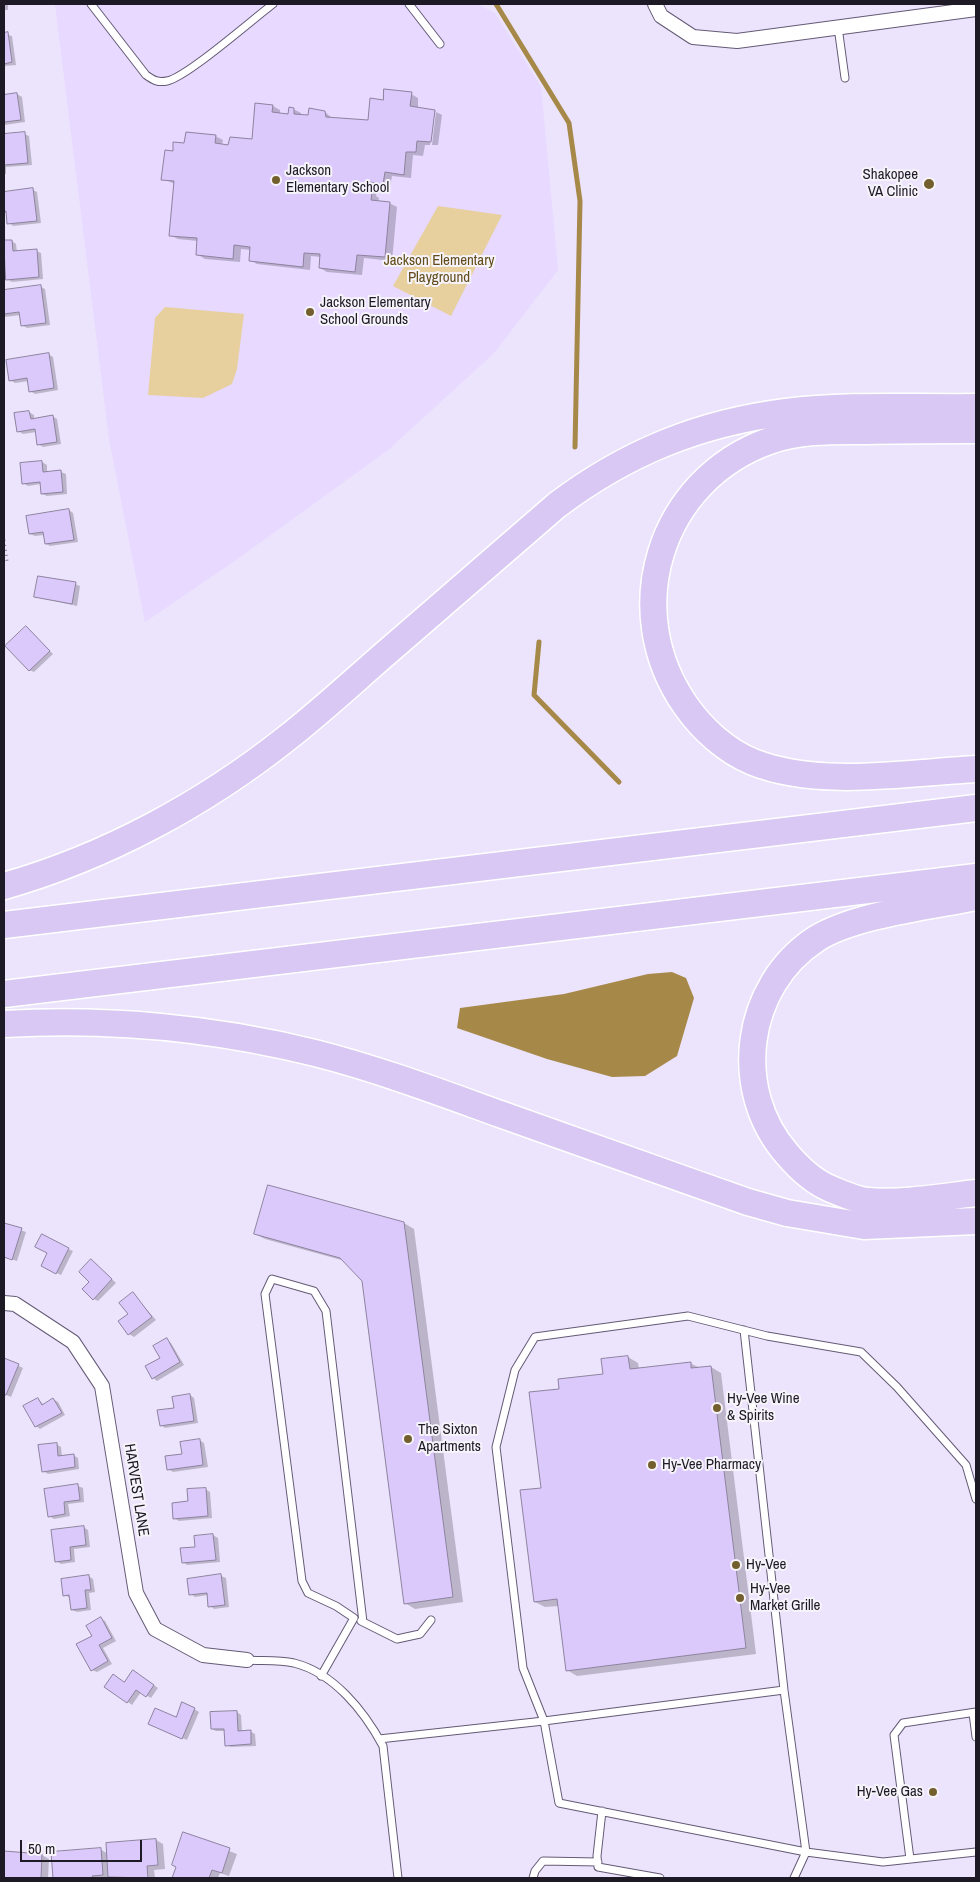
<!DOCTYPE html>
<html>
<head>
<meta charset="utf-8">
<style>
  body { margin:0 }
  #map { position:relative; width:980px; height:1882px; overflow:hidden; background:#ece3fc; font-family:"Archivo Narrow",sans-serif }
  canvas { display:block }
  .frame { position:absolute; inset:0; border:5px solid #1e1a25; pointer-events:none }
  .scale { position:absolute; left:20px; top:1840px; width:122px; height:22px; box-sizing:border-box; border:2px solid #1e1a25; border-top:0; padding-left:6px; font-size:15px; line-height:18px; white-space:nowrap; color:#1e1a25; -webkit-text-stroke:4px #f6f4fa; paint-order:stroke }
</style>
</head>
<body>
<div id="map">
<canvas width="980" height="1882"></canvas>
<div class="frame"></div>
<div class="scale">50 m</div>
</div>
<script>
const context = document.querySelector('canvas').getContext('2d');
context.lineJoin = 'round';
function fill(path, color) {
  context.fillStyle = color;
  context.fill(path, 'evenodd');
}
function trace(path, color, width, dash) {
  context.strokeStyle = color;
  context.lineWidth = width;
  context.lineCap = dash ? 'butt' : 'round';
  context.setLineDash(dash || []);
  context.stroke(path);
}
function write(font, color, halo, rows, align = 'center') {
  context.font = font + ' "Archivo Narrow",sans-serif';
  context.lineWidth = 4;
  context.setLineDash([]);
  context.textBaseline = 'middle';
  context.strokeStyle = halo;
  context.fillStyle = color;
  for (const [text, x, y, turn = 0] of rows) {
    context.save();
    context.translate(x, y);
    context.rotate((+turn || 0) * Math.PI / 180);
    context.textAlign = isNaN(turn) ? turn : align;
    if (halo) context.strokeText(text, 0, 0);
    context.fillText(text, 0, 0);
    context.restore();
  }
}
fill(new Path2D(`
  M55,4H477L495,13L541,87L558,270L494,353L388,450L236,560L145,622L109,439Z`), '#e7d9ff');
fill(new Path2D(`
  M438,206L502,215L451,316L393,286Z
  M165,307L244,314L237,369L232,384L203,398L148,395L155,318Z`), '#e7d09d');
fill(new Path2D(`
  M672,972L686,978L694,998L677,1056L645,1076L612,1077L547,1059L457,1028L460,1008L564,994L648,974Z`), '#a68948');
fill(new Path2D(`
  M4,4H8V10H4Z
  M4,34L12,36L16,65L4,66Z
  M17,94L22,97L25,122L4,125V96Z
  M411,94L418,98V109L434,111L442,115L438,145H432L436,112H433L430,145H425L423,156L413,155L411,178L392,176L390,187L378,186L376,196L379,198L378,202L389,203L397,207L392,261L364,258L362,275L327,272L320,268L321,257L311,256L310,270L257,264L250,260L251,250L241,249L240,262L205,259L197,254L198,241L178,239L170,235L175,184L163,179L174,152L185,144L215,136L223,140L222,145L229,146L253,140L257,104L273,106L280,110V114L289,115L293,109L301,113V116L309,117L325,112L333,119L369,121L385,101Z
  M24,134L29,136L32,165L6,167V174H4V136Z
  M33,190L37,192L41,223L13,226L9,223L7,213H4V193Z
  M12,241L16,244L17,252L36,251L41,253L43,279L12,282L7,279L6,263H4V242Z
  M41,287L45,289L50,325L27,328L22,325L21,315L4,317V291Z
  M48,354L53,357L58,390L35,394L30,391L29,381L15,383L10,380Z
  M29,412L34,415V419L52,416L57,419L61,444L43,447L38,444L36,432L23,434L18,431Z
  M42,462L47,465V473L61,472L66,474L67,494L47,496L42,494L41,484L28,486L23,483Z
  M69,510L73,513L78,542L50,546L46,544L44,535L35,536L30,534Z
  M75,584L80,586L77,606L36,597Z
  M26,628L53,654L34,672L29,670Z
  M404,1223L414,1229L463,1602L415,1609L405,1603L363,1280L345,1261L265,1239L255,1234Z
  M4,1224L26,1232L17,1261L4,1257Z
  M68,1249L73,1251L61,1275L42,1266Z
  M96,1264L116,1283L98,1301L94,1299L90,1282Z
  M133,1294L156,1320L134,1337L129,1334V1314Z
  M167,1340L171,1343L184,1365L157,1381L153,1378Z
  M628,1357L638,1363L639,1369L690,1363L700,1368L711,1367L721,1373L756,1654L577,1676L567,1670L559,1606L545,1607L535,1602L542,1489L561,1390L604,1375Z
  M4,1359L23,1368L11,1397L4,1394Z
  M190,1395L194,1398L198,1423L165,1428L161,1425Z
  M38,1399L44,1405L53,1399L58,1402L65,1415L40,1429L36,1426Z
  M199,1440L204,1443L208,1467L173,1472L168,1469Z
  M56,1444L61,1447L62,1457L73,1455L78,1458L79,1469L48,1474L43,1471Z
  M78,1486L83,1488L84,1502L68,1504L70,1516L54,1519L49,1516Z
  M205,1489L210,1492L212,1518L179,1521L174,1518Z
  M83,1527L88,1530L90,1547L74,1549L75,1562L61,1564L56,1561Z
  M213,1535L218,1538L220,1562L187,1565L183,1562Z
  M88,1576L93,1579L95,1592L89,1593L91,1610L77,1612L72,1610L71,1598L64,1595Z
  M221,1576L226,1578L229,1607L214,1609L210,1606L208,1595L195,1597L191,1594Z
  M101,1619L105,1621L116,1641L103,1648L112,1664L97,1672L92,1670L93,1636Z
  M138,1674L158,1688L151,1698L141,1692L132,1705L128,1702L125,1683Z
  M194,1709L199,1712L187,1740L154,1726L176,1719Z
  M237,1712L241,1715L242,1732H251L255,1734L256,1746L231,1747L226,1745V1731H216L212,1729Z
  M184,1834L237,1854L229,1876L220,1873L218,1878H173Z
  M156,1840L163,1844L165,1869L154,1870L155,1878H54L52,1853L100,1849L108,1854Z
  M4,1852L42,1855L49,1859L48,1878H4Z`), '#0003');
trace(new Path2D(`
  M496,4L569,123L580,201L575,447
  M539,642L534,695L619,782`), '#a68948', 5);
const building = new Path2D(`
  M8,32L12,62L4,64V33Z
  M384,89L412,92L410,106L435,110L431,142L417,141L416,152H406L404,175L385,172L383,184L370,182L369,192H372L371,200L390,202L385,257L357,255L355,272L319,268L320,254L304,253L303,267L249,261L250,247L234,245L233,259L196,255L197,238L169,236L174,181L161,180L165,150L173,151V142L184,143L186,132L216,135L215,143L228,145L230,137L252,139L255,103L273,105L272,112L288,114L289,107L294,108V114L308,115L309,108L325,111L326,117L368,120L370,98L383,100Z
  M17,93L21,120L4,122V95Z
  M25,132L28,163L4,165V134Z
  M33,188L37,221L7,224L6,211H4V192Z
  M4,240H12L13,251L37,249L39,277L6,280Z
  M41,285L46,323L21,326L19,312L4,314V290Z
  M49,353L54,388L29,392L27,378L9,381L6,360Z
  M29,411L31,419L53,415L57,442L37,445L35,429L17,432L14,413Z
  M42,461L43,472L61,470L63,492L41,494L40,482L22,484L20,463Z
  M69,509L74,540L45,544L43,532L29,534L26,516Z
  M38,576L76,582L72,604L34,597Z
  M26,626L50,651L29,671L5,646Z
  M268,1185L404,1222L453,1597L404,1604L362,1281L340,1258L254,1234Z
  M4,1223L22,1228L12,1260L4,1257Z
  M42,1234L69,1248L56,1274L41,1266L47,1253L35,1247Z
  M91,1259L112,1279L93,1300L82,1289L89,1282L79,1272Z
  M133,1292L152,1317L128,1335L118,1321L128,1314L119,1303Z
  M167,1338L180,1362L152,1379L145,1366L160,1358L153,1346Z
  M628,1356L630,1369L691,1362V1368L711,1366L746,1648L566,1671L557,1599L534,1602L520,1490L541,1488L529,1392L559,1389L558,1379L603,1374L601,1359Z
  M4,1358L19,1364L6,1395H4Z
  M190,1394L194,1421L160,1426L157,1410L174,1408L172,1397Z
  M38,1398L42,1405L53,1398L62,1413L35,1427L23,1406Z
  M200,1439L203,1465L167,1470L165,1456L182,1454L180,1442Z
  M57,1443L58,1456L74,1454L75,1467L42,1472L38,1445Z
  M78,1484L80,1500L64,1502L65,1514L48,1517L44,1489Z
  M206,1488L208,1516L173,1519L172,1503L188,1501L187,1489Z
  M84,1526L86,1545L70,1547L71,1560L55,1562L51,1530Z
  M213,1534L216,1560L182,1563L180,1548L195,1547L194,1536Z
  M221,1574L225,1605L208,1607L207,1593L189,1595L187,1579Z
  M89,1575L91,1590H85L87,1608L71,1610L69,1595L63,1596L61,1579Z
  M101,1617L112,1638L99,1645L108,1661L91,1671L76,1644L92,1636L86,1626Z
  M133,1670L154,1685L146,1697L136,1690L127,1703L104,1687L113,1674L124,1682Z
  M182,1702L195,1708L182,1739L148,1724L155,1708L176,1717Z
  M237,1711L238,1731L251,1730V1744L225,1746L224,1729H211L210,1712Z
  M183,1832L230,1848L222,1873L212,1870L209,1878H172L176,1867L172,1865Z
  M156,1839L158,1865L147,1866L148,1878L108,1877L106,1843Z
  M101,1848L103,1875L92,1876L93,1878H53L51,1852Z
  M4,1851L42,1854L41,1878H4Z`);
fill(building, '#dcc9fc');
trace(building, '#8d839f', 1);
const service = new Path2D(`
  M91,4L146,75C153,80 158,83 167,81C187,77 253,19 273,4
  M409,4L440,44
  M838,27L845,78
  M744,1330L784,1690L806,1852L794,1878
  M361,1621L397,1639L420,1634L431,1620
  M247,1660C262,1661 279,1660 294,1663C334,1673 364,1711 383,1746L398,1878
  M321,1676L354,1618L336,1606L308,1593L302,1581L265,1294L272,1279L314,1291L326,1311L363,1622
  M784,1690L544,1721L523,1668L496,1447L515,1370L535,1337L688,1316L767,1336L861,1352L897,1387L966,1465L976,1499
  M973,1713L976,1737
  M379,1739L544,1721L559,1803L806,1852L883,1862L976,1852
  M602,1811L597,1856L598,1867L660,1878
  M910,1859L894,1735L903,1723L976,1712
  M533,1878L535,1871L543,1861L598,1862`);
const minor = new Path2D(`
  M655,4L661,16L693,37L737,41L976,9
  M4,1303L15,1304L73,1342L102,1386L136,1593L155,1629L203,1655L247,1660`);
const motorway = new Path2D(`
  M976,430C939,430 903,430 866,431C834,431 800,430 769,441C659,480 619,611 686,706C702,729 726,751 753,762C818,788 907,773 976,769
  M4,886C106,857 204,804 287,738C324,709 358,677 393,647C448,600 502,552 557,505C626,453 699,423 786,412C846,404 915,408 976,407
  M976,897C932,906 853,915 816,939C744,986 731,1090 787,1154C798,1167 814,1182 831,1189C841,1193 856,1200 867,1201C902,1204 941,1197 976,1193
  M4,925L976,808
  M4,994L976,877
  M4,1024C107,1018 215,1028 315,1053C378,1069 439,1092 500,1114C582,1143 665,1173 748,1202L787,1213L864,1226L976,1221`);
trace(service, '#645a75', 9);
trace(minor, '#645a75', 16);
trace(motorway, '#fff', 29);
trace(new Path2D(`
  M4,540L7,561L4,562`), '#8a8396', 3, [1, 4]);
trace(service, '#fff', 7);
trace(minor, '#fff', 14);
trace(motorway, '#d8c8f3', 26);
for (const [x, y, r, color] of [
  [276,180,5,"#735e2d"],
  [929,184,6,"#735e2d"],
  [310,312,5,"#735e2d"],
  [717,1408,5,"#735e2d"],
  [408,1439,5,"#735e2d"],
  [652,1465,5,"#735e2d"],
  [736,1565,5,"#735e2d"],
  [740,1598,5,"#735e2d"],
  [933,1792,5,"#735e2d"]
]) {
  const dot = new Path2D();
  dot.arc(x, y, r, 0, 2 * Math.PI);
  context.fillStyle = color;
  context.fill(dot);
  trace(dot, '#f6f4fa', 2);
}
write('15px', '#1e1a25', '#f6f4fa', [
  ["Jackson",286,171],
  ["Elementary School",286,188],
  ["Shakopee",918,175,"right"],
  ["VA Clinic",918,192,"right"],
  ["Jackson Elementary",320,303],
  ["School Grounds",320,320],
  ["Hy-Vee Wine",727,1399],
  ["& Spirits",727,1416],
  ["The Sixton",418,1430],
  ["Apartments",418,1447],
  ["Hy-Vee Pharmacy",662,1465],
  ["Hy-Vee",746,1565],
  ["Hy-Vee",750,1589],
  ["Market Grille",750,1606],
  ["Hy-Vee Gas",923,1792,"right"]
], 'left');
write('15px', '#614c1a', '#f6f4fa', [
  ["Jackson Elementary",439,261],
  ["Playground",439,278]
]);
write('15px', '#1e1a25', '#f6f4fa', [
  ["HARVEST LANE",136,1490,81]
]);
</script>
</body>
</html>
